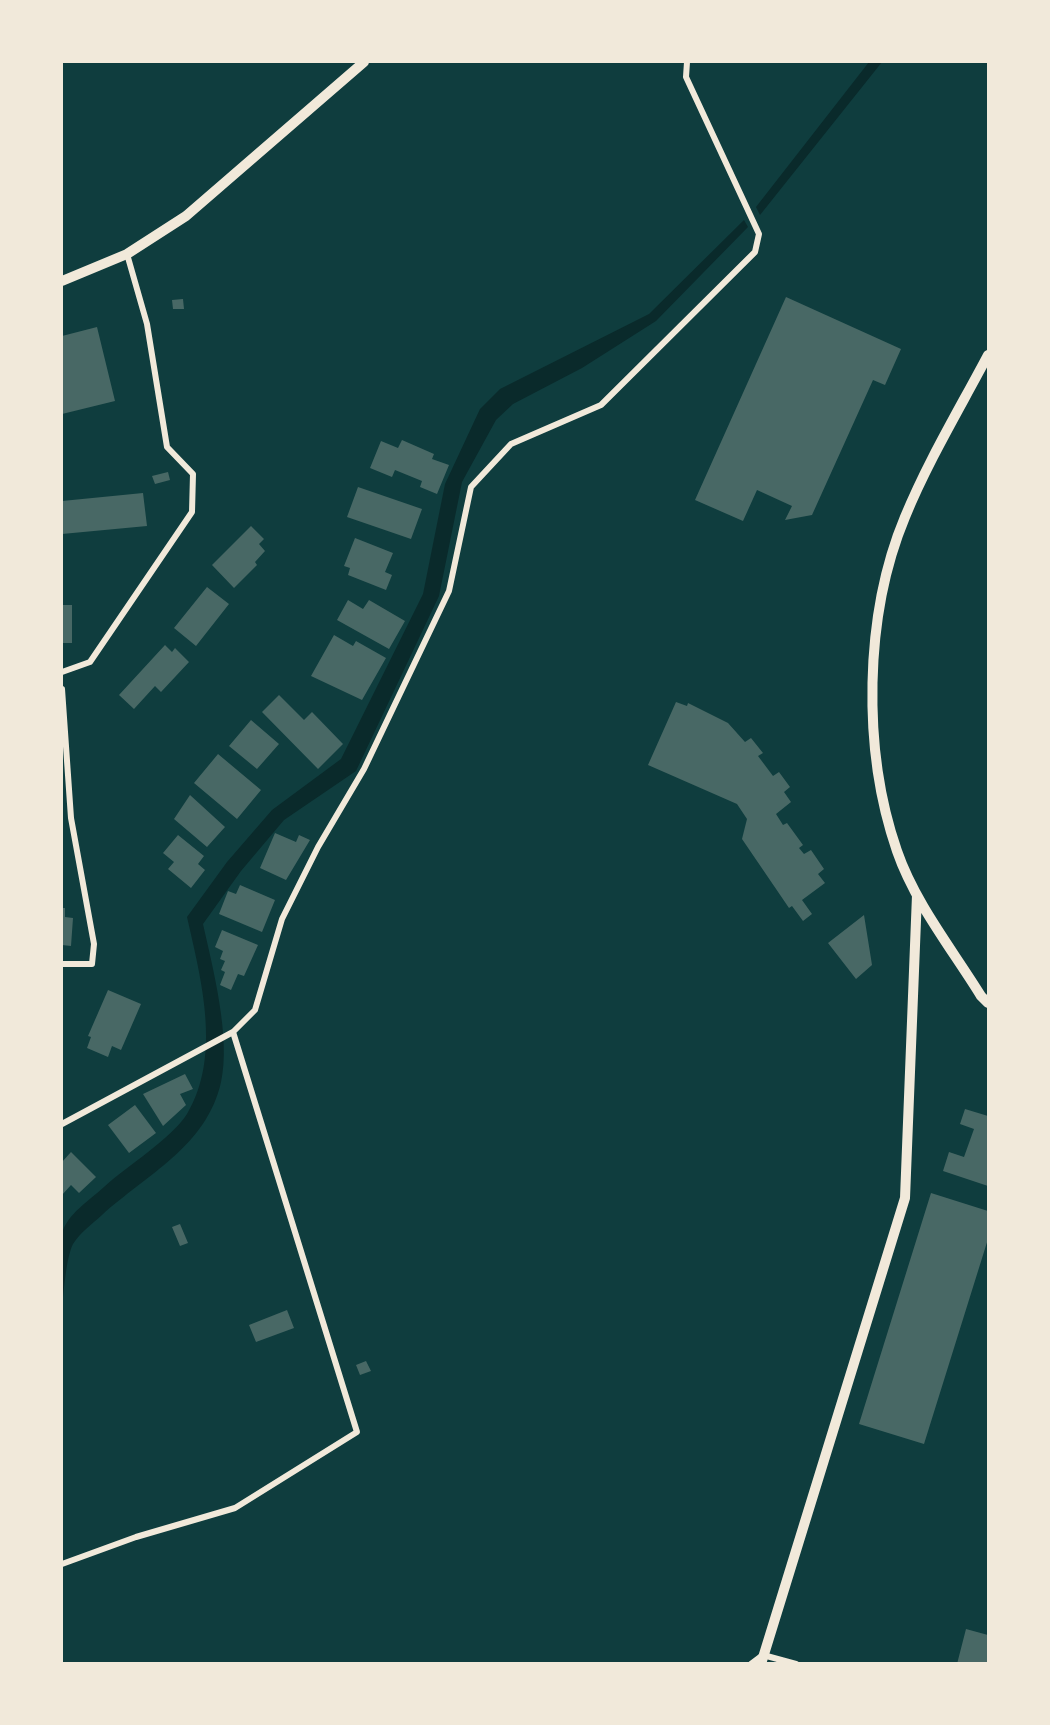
<!DOCTYPE html>
<html>
<head>
<meta charset="utf-8">
<style>
  body { margin:0 }
  #map { position:relative; width:1050px; height:1725px; overflow:hidden; background:#0f3d3e; font-family:Poppins,sans-serif }
  canvas { display:block }
  .frame { position:absolute; inset:0; border:63px solid #f1e9da; pointer-events:none }
</style>
</head>
<body>
<div id="map">
<canvas width="1050" height="1725"></canvas>
<div class="frame"></div>
</div>
<script>
const context = document.querySelector('canvas').getContext('2d');
context.lineJoin = 'round';
function fill(path, color) {
  context.fillStyle = color;
  context.fill(path, 'evenodd');
}
function trace(path, color, width, dash) {
  context.strokeStyle = color;
  context.lineWidth = width;
  context.lineCap = dash ? 'butt' : 'round';
  context.setLineDash(dash || []);
  context.stroke(path);
}
fill(new Path2D(`
  M869,62H882L760,215L756,207Z
  M744,220L748,227L656,321L582,368L513,404L496,420L462,482L439,596L356,771L284,820L241,871L203,924C213,969 231,1038 221,1082C207,1146 146,1175 102,1215C92,1224 80,1233 73,1244C66,1258 64,1291 62,1307C62,1288 57,1251 62,1234C66,1215 91,1199 104,1187C127,1166 171,1139 187,1114C222,1056 201,979 187,917L227,862L272,810L341,759L423,594L445,484L480,409L500,389L649,314Z`), '#0a2a2b');
fill(new Path2D(`
  M786,297L901,349L885,385L873,380L812,515L785,520L792,506L757,490L743,521L695,500Z
  M183,299L184,309H173L172,300Z
  M97,327L115,401L62,414V336Z
  M402,440L434,454L432,459L449,465L437,494L420,487L422,481L395,470L392,477L370,468L381,441L398,448Z
  M168,472L170,480L155,484L152,476Z
  M358,487L422,509L411,539L347,517Z
  M143,493L147,526L62,534V501Z
  M251,526L264,539L259,544L265,551L255,562L257,565L234,588L212,565Z
  M355,538L393,553L385,572L392,575L386,590L348,575L350,568L344,566Z
  M207,587L229,604L196,646L174,628Z
  M348,600L363,609L369,600L405,621L389,649L337,620Z
  M62,605H72V643H62Z
  M334,635L353,646L356,641L386,658L362,700L311,676Z
  M165,645L172,652L175,648L189,662L161,692L155,686L134,709L119,695Z
  M279,695L304,720L312,712L343,744L318,769L262,712Z
  M676,702L687,706L688,703L728,723L745,742L751,738L763,753L758,756L773,776L779,772L790,787L784,792L791,802L776,814L783,825L787,823L803,845L799,848L804,854L811,850L824,869L818,874L825,883L802,900L812,914L803,921L792,906L789,908L742,839L747,819L737,804L648,765Z
  M251,720L279,744L257,769L229,746Z
  M218,754L261,790L237,819L194,783Z
  M190,795L225,827L207,847L174,819Z
  M275,833L296,842L299,835L310,840L286,880L260,868Z
  M178,835L204,856L198,864L205,870L191,888L168,869L174,862L163,853Z
  M240,885L275,900L262,932L219,914L228,891L236,894Z
  M62,908H65V917L73,918L71,946L62,945Z
  M864,915L872,965L856,979L828,943Z
  M222,930L258,945L244,976L238,974L231,990L220,985L225,972L221,970L225,961L220,959L223,951L215,947Z
  M108,990L141,1004L121,1050L112,1046L108,1057L87,1048L91,1037L88,1036Z
  M185,1074L193,1089L180,1094L186,1105L163,1126L143,1094Z
  M135,1105L156,1133L129,1153L108,1125Z
  M965,1109L988,1116V1186L943,1171L949,1152L964,1157L974,1129L960,1124Z
  M71,1152L96,1177L79,1193L71,1185L62,1195V1162Z
  M931,1193L988,1211V1239L924,1444L859,1424Z
  M180,1224L188,1243L180,1246L172,1227Z
  M287,1310L294,1328L256,1342L249,1325Z
  M366,1361L371,1371L360,1375L356,1365Z
  M966,1629L988,1635V1664H957Z`), '#486865');
trace(new Path2D(`
  M62,672L90,662L192,512L193,474L167,447L147,324L127,254
  M62,689L71,818L94,944L92,964H62
  M62,1124L233,1032L255,1010L282,919L318,847L364,769L449,591L471,487L511,444L601,405L755,252L759,234L686,77L687,62
  M62,1564L136,1537L235,1508L357,1432L233,1032
  M751,1664L763,1655L796,1664`), '#f1e9da', 6);
trace(new Path2D(`
  M62,281L127,254L186,216L364,62
  M988,355C960,408 928,461 905,517C864,615 862,750 897,851C915,903 952,949 981,996L988,1003
  M761,1664L905,1198L917,895`), '#f1e9da', 10);
</script>
</body>
</html>
